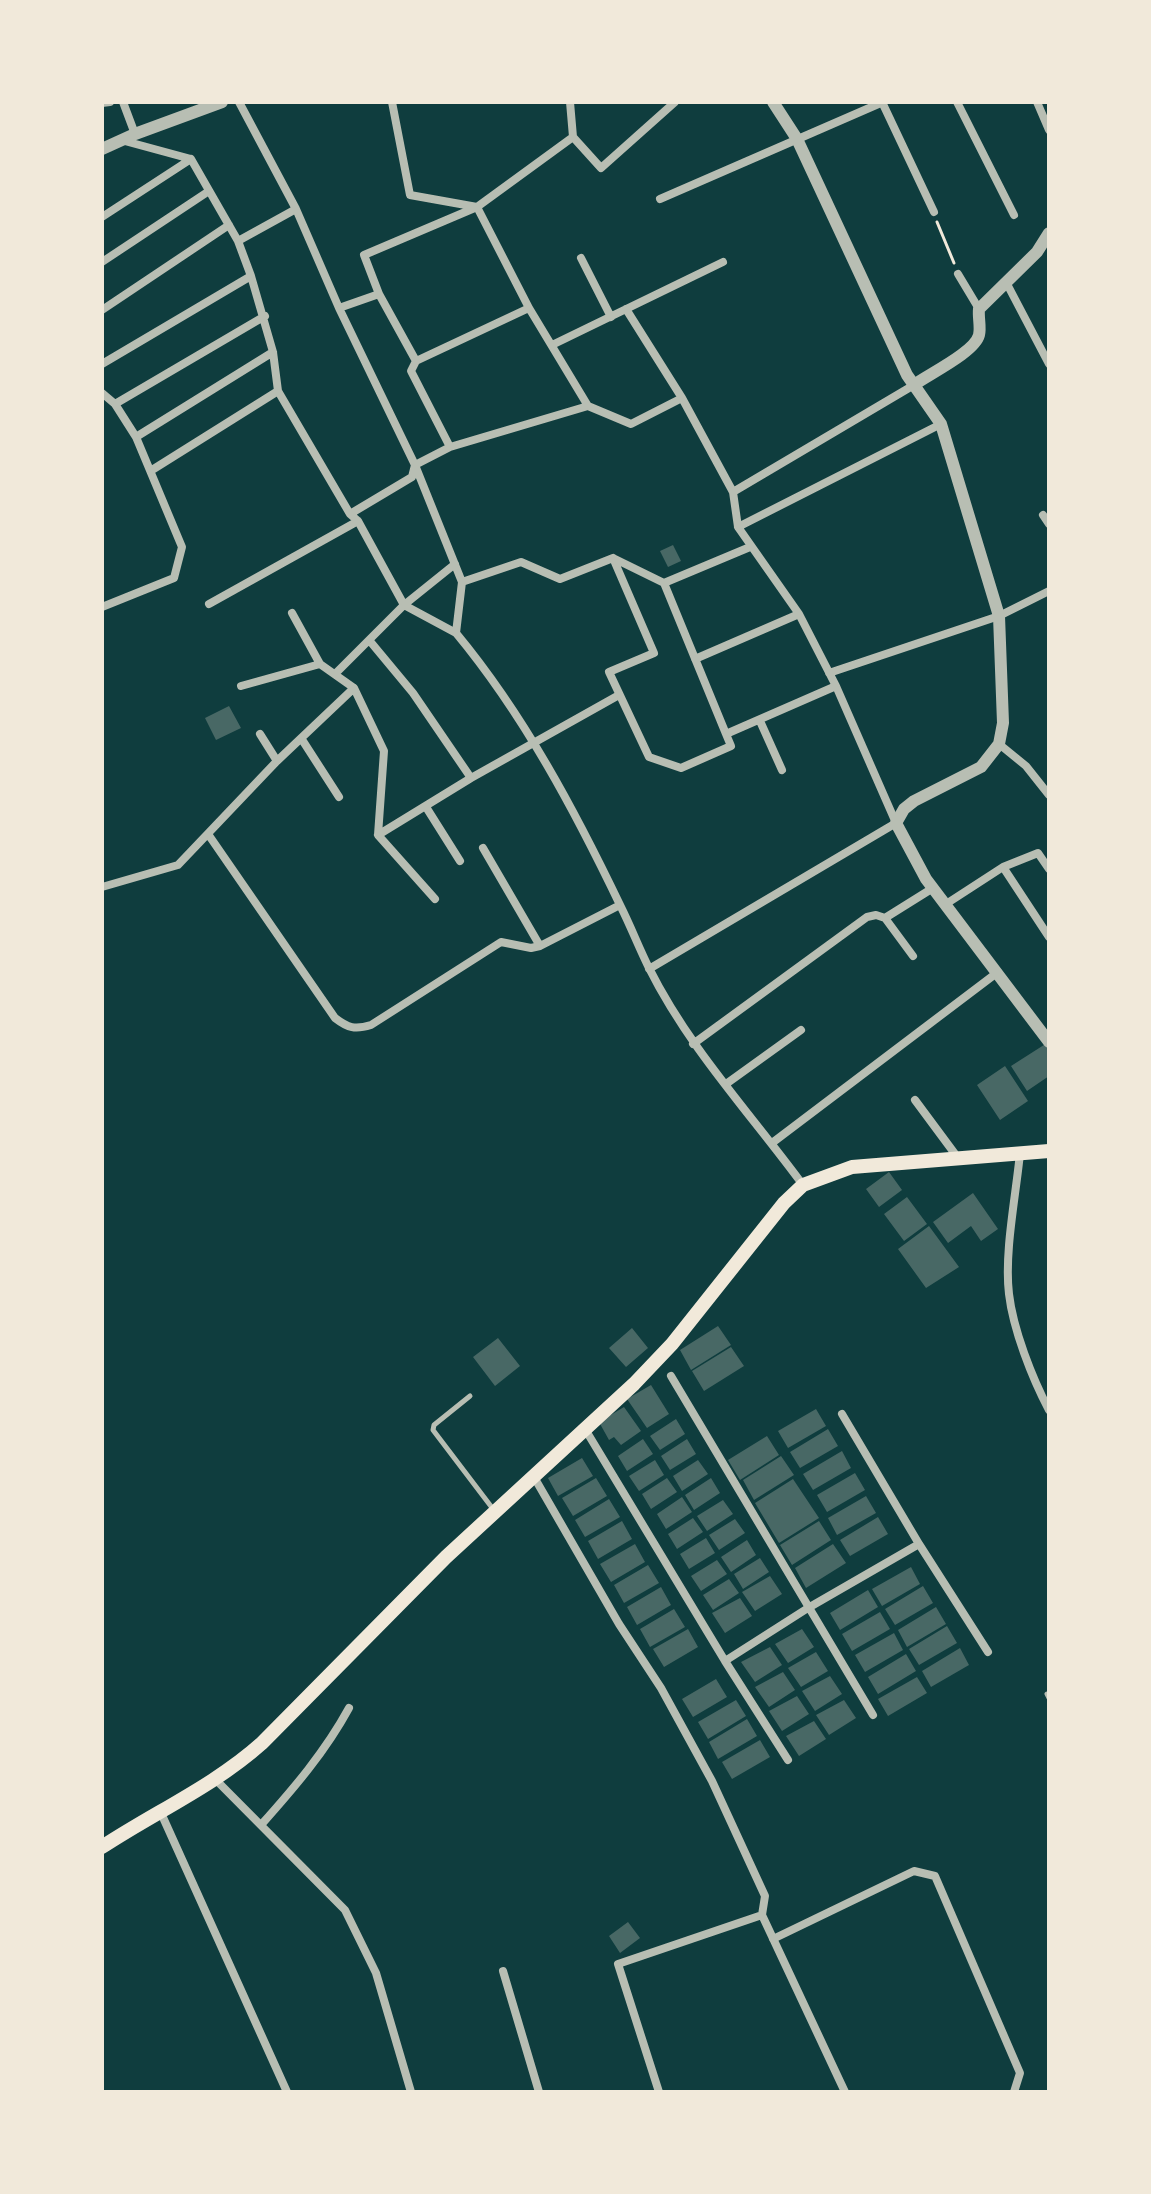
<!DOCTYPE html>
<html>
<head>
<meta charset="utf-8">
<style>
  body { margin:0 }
  #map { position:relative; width:1151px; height:2194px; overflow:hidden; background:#0f3d3e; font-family:"Crimson Pro",serif }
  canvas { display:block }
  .frame { position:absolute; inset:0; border:104px solid #f1e9da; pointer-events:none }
</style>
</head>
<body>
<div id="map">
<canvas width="1151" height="2194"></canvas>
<div class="frame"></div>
</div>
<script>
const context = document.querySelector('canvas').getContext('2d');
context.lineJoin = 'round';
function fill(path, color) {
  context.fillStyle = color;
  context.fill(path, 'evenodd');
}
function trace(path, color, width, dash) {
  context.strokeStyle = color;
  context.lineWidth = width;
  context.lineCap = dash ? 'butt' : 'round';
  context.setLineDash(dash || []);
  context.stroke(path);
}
fill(new Path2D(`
  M673,545L681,561L668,567L660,551Z
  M229,706L241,728L216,740L205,718Z
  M1047,1043L1049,1047V1076L1027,1091L1011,1066Z
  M1005,1066L1028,1101L1000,1120L977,1085Z
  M889,1172L902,1190L879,1207L866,1189Z
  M973,1193L998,1229L981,1241L971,1226L948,1243L933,1222Z
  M907,1197L927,1224L904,1241L884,1214Z
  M929,1226L959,1267L926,1288L898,1249Z
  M718,1326L731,1345L691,1370L680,1350Z
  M632,1328L648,1348L626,1367L609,1348Z
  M498,1338L520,1366L495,1386L473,1357Z
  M731,1347L744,1366L704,1391L692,1371Z
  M651,1385L669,1414L647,1428L627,1399Z
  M624,1407L641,1431L621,1445L614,1437L609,1440L599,1422Z
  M816,1409L826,1426L788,1448L778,1431Z
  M676,1419L685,1434L660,1450L650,1436Z
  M828,1429L838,1446L800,1468L790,1452Z
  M767,1436L779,1455L740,1480L728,1460Z
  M643,1439L653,1454L627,1471L618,1456Z
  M687,1439L696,1454L670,1470L661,1456Z
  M842,1451L851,1468L813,1490L803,1474Z
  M781,1456L794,1475L754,1500L743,1480Z
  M582,1458L593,1476L558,1496L548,1478Z
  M655,1460L664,1475L639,1491L629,1476Z
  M698,1460L708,1474L682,1491L673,1476Z
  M855,1473L865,1490L827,1512L817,1495Z
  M596,1478L607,1496L573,1516L562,1498Z
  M667,1478L677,1492L651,1509L642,1494Z
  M711,1478L720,1493L694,1510L685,1495Z
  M793,1479L819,1518L779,1543L755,1503Z
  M866,1496L876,1513L837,1535L828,1518Z
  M682,1497L692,1512L666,1529L657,1514Z
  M609,1499L620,1517L585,1537L575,1520Z
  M723,1500L733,1514L707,1531L697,1516Z
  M878,1517L888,1534L850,1556L840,1540Z
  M693,1518L703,1532L677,1549L668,1534Z
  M735,1519L745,1533L719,1550L709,1535Z
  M622,1521L632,1539L598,1559L588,1541Z
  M819,1521L831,1540L792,1565L780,1545Z
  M706,1538L715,1553L689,1569L680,1554Z
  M747,1540L756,1555L731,1572L721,1557Z
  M635,1544L645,1562L611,1582L600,1564Z
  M833,1544L846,1563L806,1588L795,1568Z
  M760,1558L769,1572L743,1589L734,1574Z
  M717,1560L727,1574L701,1591L691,1576Z
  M648,1565L659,1583L624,1603L614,1585Z
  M911,1567L920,1584L882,1606L872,1589Z
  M770,1576L782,1594L755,1611L742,1592Z
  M729,1579L739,1593L713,1610L703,1595Z
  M923,1586L933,1603L895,1625L885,1609Z
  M661,1587L671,1605L637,1625L627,1607Z
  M868,1590L878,1607L840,1630L830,1613Z
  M740,1598L752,1616L725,1633L712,1613Z
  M936,1607L946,1624L907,1647L898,1630Z
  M674,1609L685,1627L650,1647L640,1629Z
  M880,1612L890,1629L852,1651L842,1634Z
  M947,1626L957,1643L919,1665L909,1649Z
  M688,1629L698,1647L664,1667L653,1649Z
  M802,1629L814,1647L788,1663L775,1644Z
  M894,1633L903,1650L865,1672L855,1655Z
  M770,1647L782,1665L755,1682L741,1662Z
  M960,1648L969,1665L931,1687L922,1671Z
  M816,1652L828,1671L801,1687L788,1668Z
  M906,1654L916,1671L878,1694L868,1677Z
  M783,1672L795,1690L769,1707L755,1687Z
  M830,1676L842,1694L815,1711L802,1691Z
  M917,1677L927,1693L888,1716L878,1699Z
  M716,1679L727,1697L693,1717L682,1699Z
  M797,1696L809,1714L782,1731L769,1711Z
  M736,1700L746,1716L708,1739L698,1722Z
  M844,1700L856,1718L829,1735L816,1715Z
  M747,1719L757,1736L718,1759L709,1742Z
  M814,1721L826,1739L799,1756L786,1736Z
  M760,1740L770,1757L732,1779L722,1762Z
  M628,1922L640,1938L620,1953L609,1936Z`), '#486865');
trace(new Path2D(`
  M937,222L954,263`), '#f1e9da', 3);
trace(new Path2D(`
  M470,1396L434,1425L433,1430L493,1509
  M1047,1694L1049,1698`), '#b8beb3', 5);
trace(new Path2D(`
  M123,102L135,134
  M239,102L296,209L339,308L415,465L462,582L456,633C524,715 575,811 621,907C631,927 639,948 649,968C689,1048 750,1113 803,1185
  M392,102L410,195L477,207L529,308L588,406
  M882,102L934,212
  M957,102L1014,215
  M1037,102L1049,130
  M102,103L110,102
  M573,137L601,168L675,102
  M121,140L191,159L238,241L251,276L273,352L278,391L350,514L358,521L404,605L456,633
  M660,199L883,102
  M102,217L191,159
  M238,241L296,209
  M581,258L611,317
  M102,262L209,191
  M958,274L979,309
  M1006,282L1049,364
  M339,308L379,294
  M626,309L682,398L733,492L738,527L799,614L836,686L896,823L649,969
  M102,310L229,225
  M552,345L723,262
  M416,361L529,308
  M102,364L251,276
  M102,393L115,404L136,437L182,547L174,578L102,607
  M115,404L265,316
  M136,437L273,352
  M450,447L411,371L416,361L379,294L364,255L477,207L573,137L570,102
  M152,470L278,391
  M733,492L914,385
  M350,514L412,477L415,465L450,447L588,406L631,424L682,398
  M1043,515L1049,524
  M738,527L941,424
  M613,558L654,653L609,672L649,757L681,768L731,746L726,734
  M462,582L521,562L560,579L613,558L664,583L750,547
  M664,583L726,734L836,686
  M209,604L358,521
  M292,613L320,664L354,688L384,751L378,835L435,899
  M369,640L413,693L471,778
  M695,659L799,614
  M829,673L999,616L1049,591
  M335,674L404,605L455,564
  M241,686L320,664
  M760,721L782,770
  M260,734L277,761
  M301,738L339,797
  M999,744L1026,766L1049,795
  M426,807L460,861
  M208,834L335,1018C348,1028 355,1030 371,1025L501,942L531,948L540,946L620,905
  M378,835L471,778L619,695
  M483,848L540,946
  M1003,867L1049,937
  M102,887L178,865L277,761L354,688
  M946,904L1003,867L1038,853L1049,869
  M885,918L913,956
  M693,1044L867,917L876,915L885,918L933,888
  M726,1084L801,1030
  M915,1100L958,1158
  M772,1143L998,972
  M1020,1153C1016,1195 1004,1253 1009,1294C1013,1329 1032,1378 1049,1410
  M671,1376L873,1715
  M842,1414L919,1544
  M585,1429L725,1661L808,1608L919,1544L988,1652
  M534,1477L619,1624L661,1688L712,1781L765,1896L762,1915
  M725,1661L788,1760
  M215,1779L345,1910L376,1973L411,2092
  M161,1813L287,2092
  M261,1825C294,1788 325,1752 349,1708
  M773,1939L914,1871L935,1876L1020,2073L1014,2092
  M503,1971L539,2092
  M659,2092L618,1964L762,1915L845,2092`), '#b8beb3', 8);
trace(new Path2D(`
  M773,102L797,139L907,375L941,424L999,616L1003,723L999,744L981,767L914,801L904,809L896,823L926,879L1049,1042
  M102,149L135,134L222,102
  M914,385C929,374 975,352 979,335C981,327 978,318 979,309L1037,252L1049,233`), '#b8beb3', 12);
trace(new Path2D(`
  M102,1847C155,1812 214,1786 262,1743L446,1557L634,1384L672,1344L784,1203L803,1185L852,1167L1049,1151`), '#f1e9da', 14);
</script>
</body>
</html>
